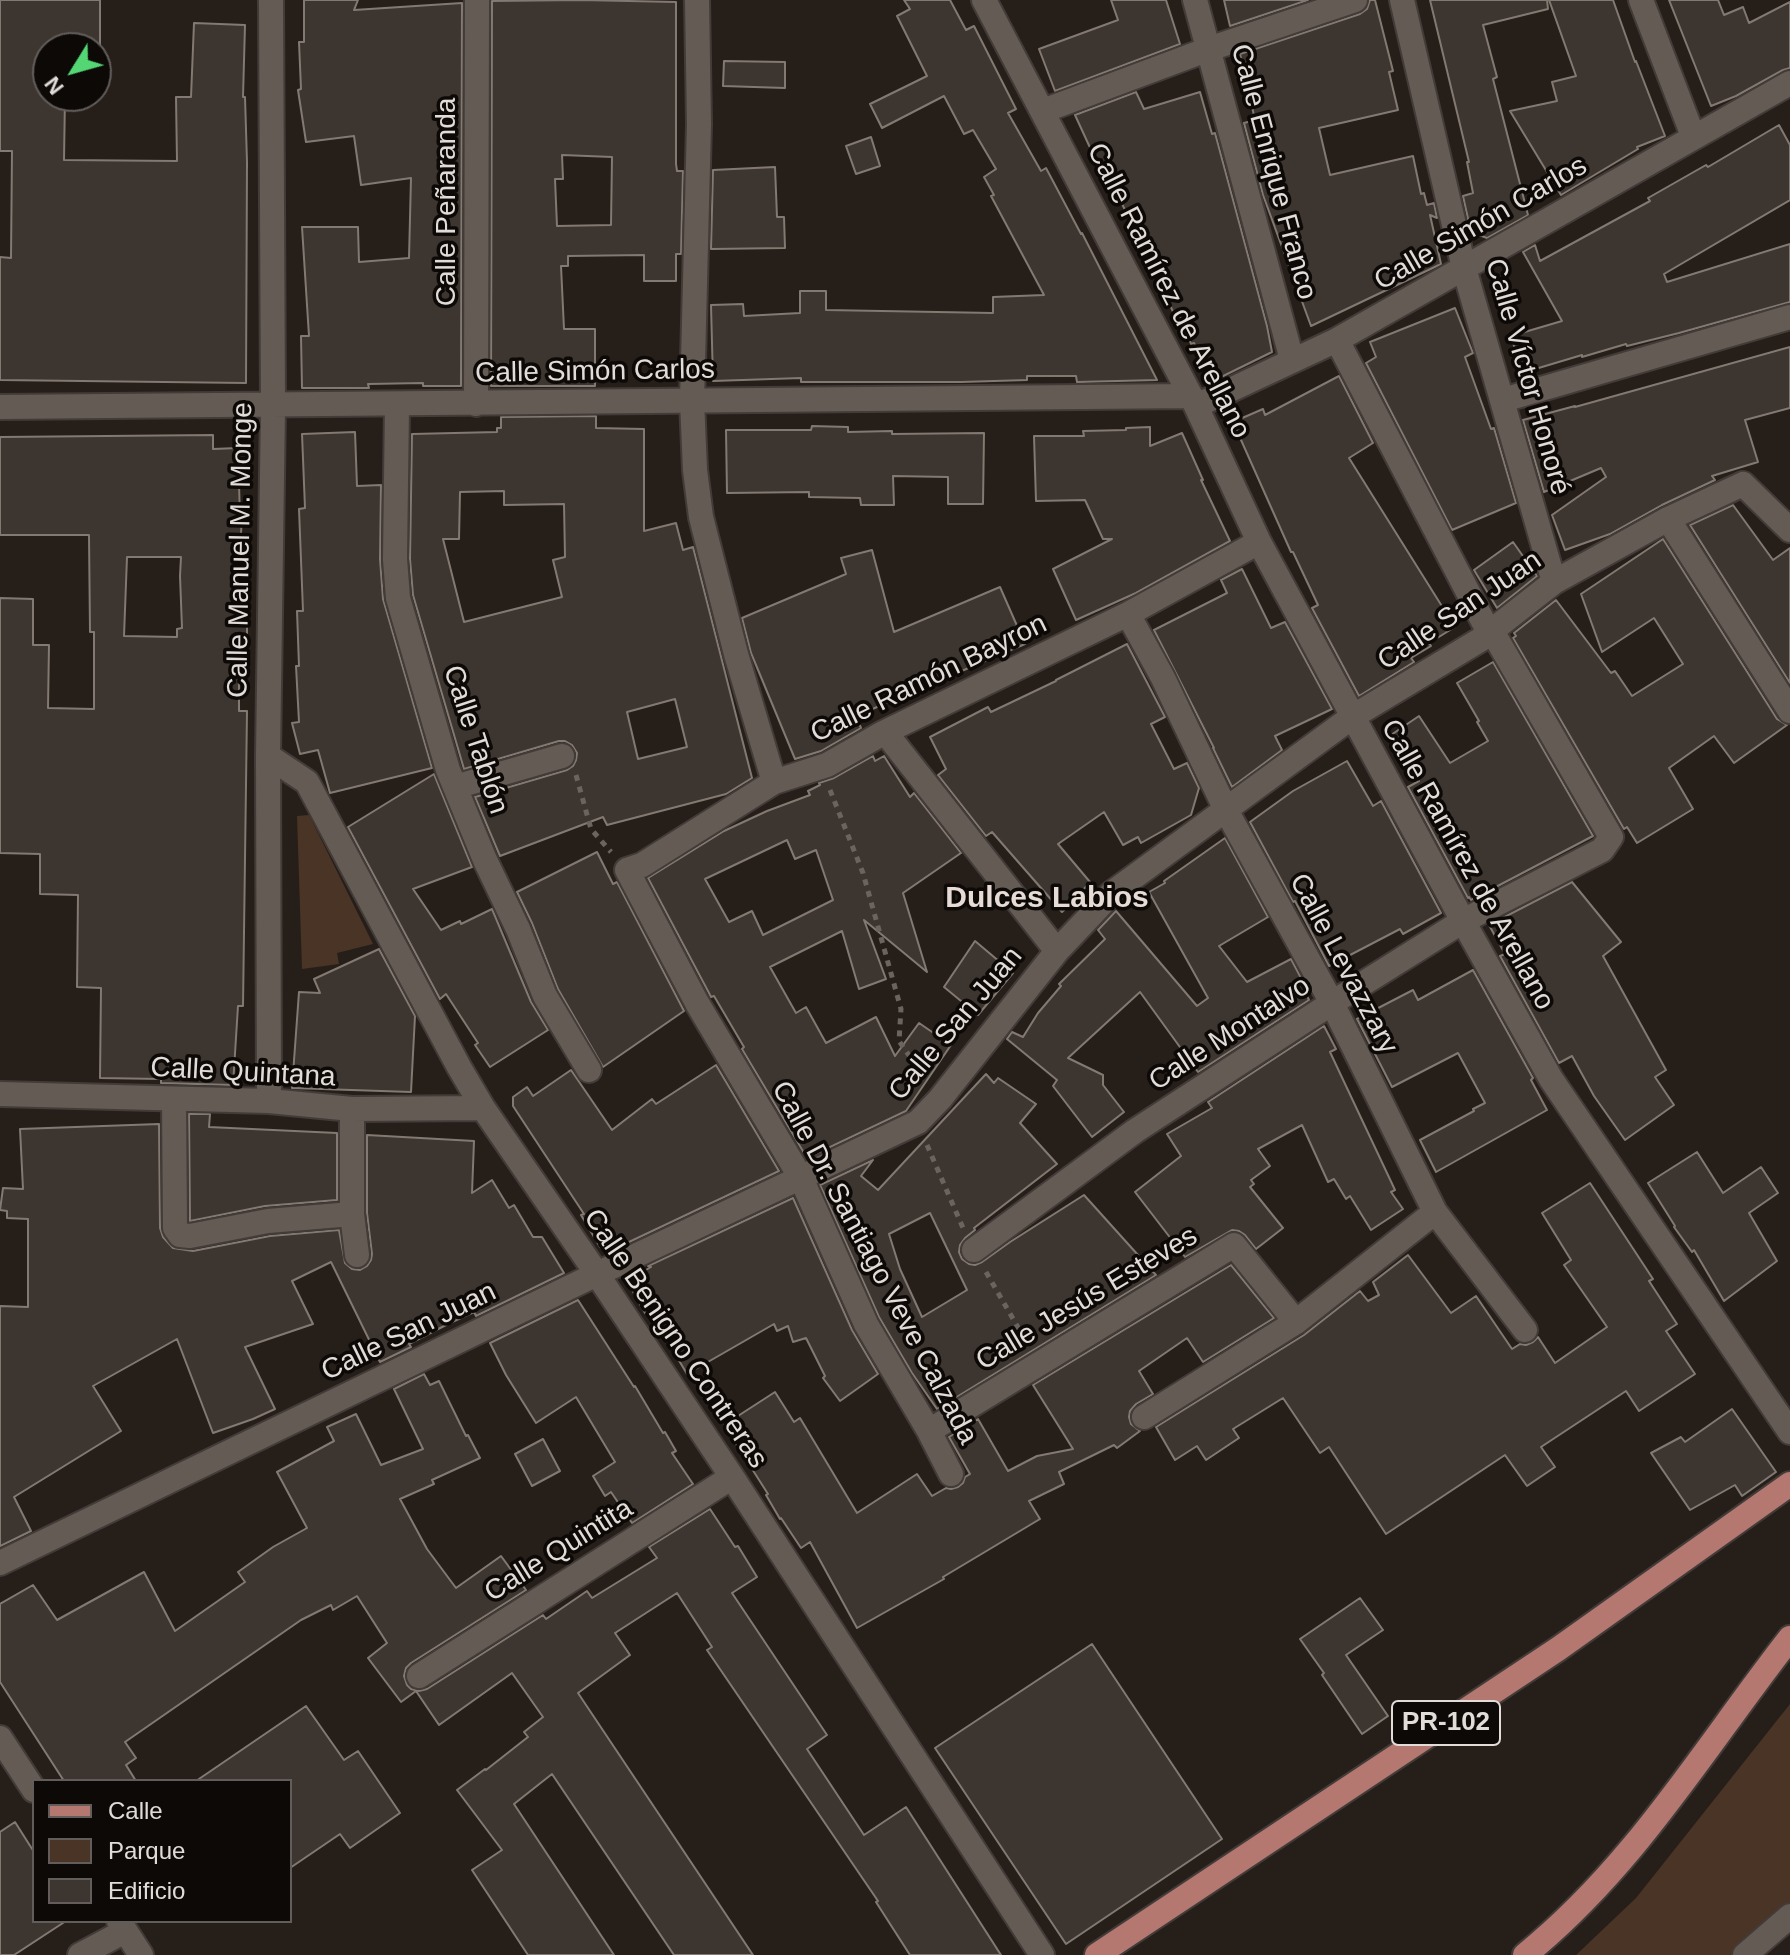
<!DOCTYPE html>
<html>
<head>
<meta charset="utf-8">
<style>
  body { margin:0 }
  #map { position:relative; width:1790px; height:1955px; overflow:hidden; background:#261e19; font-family:Arial,sans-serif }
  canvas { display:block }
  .legend { position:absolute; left:32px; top:1779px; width:260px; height:144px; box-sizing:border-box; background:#0c0907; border:2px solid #625d5b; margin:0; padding:10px 14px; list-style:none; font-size:24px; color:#e2dcd9 }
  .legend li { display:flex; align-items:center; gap:16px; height:40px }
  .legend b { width:40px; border:2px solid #625d5b }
  .north { position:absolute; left:32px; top:32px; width:80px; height:80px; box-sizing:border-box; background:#0c0907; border:2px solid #625d5b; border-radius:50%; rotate:233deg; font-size:22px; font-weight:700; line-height:32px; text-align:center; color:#e2dcd9 }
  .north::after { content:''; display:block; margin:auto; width:28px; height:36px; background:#53d673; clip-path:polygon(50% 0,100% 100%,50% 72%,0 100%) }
</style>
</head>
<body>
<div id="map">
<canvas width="1790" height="1955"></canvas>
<ul class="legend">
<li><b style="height:10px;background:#b47871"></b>Calle</li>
<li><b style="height:22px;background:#4a3426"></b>Parque</li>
<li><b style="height:22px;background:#3d352f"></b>Edificio</li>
</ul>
<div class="north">N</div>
</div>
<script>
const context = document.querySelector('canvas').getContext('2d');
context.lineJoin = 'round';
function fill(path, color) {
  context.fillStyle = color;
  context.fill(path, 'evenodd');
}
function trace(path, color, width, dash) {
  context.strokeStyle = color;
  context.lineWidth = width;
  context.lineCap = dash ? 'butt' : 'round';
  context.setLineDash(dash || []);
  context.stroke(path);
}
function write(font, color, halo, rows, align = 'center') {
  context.font = font + ' Arial,sans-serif';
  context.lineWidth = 7;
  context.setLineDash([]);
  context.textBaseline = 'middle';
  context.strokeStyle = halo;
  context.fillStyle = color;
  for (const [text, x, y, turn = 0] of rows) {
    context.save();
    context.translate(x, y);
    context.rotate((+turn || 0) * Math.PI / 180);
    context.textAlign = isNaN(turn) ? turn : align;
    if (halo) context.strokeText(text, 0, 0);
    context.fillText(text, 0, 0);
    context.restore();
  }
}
fill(new Path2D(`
  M309,815L373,944L337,953L339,964L302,969L297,816Z
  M1790,1704V1905L1731,1955H1576L1636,1898Z`), '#4a3426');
const building = new Path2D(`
  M0,0H100V48H48V96H65L64,160L177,161L176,97H191L194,23L245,25L243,97H245L247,162L246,383L0,380V257L11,258L12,151H0Z
  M304,0H358L354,10L462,3L461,386H423V383L368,384L369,388H302L301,336H309L302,227H358L359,262L409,258L411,178L361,185L354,136L306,142L298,90L301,89L299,42H304Z
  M581,0L676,2V164L677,171H683L681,254H676V281H644V255L568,256V266H561L564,329H595V386H491L492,1ZM562,155L612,157L611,225L557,226L555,179H563Z
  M904,0H950L966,30L974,26L1016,109L1008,113L1041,171L1046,168L1081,234L1082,233L1157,380L1077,382L1076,376H1027V380L961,382H801V378L713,381L711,305L743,304L744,316L800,313V291H826V310L993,313V297L1044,295L991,196L994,195L984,177L996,169L973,130L964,134L944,96L882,128L870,104L927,76L897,16L910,9Z
  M1111,0H1166L1180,44L1055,91L1039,49L1118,20Z
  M1224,0H1308L1230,26Z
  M1370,0H1375L1393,71L1389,72L1398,110L1319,128L1330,175L1413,156L1421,194L1424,193L1427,205L1434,203L1437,218L1430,215L1441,264L1311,326L1263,195L1244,123L1255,120L1240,54L1360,14L1367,9Z
  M1430,0H1547L1548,9L1483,25L1497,77L1493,79L1528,215L1487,238L1471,232L1463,196L1473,193L1467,162H1469Z
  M1549,0H1613L1635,62L1636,61L1665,136L1637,147L1638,149L1561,195L1510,111L1557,101L1552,82L1576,76Z
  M1669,0H1718L1724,15L1743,7L1749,23L1790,2V68L1783,70L1736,96L1711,106Z
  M724,61L785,62V88L723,86Z
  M1136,92L1144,109L1200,92L1212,134L1215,133L1267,326L1272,352L1213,381L1194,343L1191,344L1179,314L1175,316L1162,288L1165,286L1145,243L1142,245L1108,175L1104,178L1075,115Z
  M1779,125L1790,145V200L1664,274L1667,282L1790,244V302L1679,333L1627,346L1626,344L1582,357V355L1522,373L1511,336L1562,321L1523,252L1535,245L1540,261L1650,201L1648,198L1706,165L1708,167Z
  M871,137L880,166L856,174L846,146Z
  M775,167L777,217H784L785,248L711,249L713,170Z
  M1455,308L1473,353L1465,357L1491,429L1494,428L1516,503L1452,530L1366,363L1376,357L1370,342Z
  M1790,347V408L1745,420L1758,462L1712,476L1715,480L1662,505L1610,534L1565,550L1552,515L1606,477L1601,468L1544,492L1523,420L1575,406V407Z
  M1339,376L1373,443L1349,458L1455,627L1429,643L1431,646L1411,658L1414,662L1359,696L1312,608L1318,605L1293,552H1291L1233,422L1263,409L1265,415Z
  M596,416V428L644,429V531L676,523L683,550L693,547L752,778L726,794L607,825L603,817L500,856L475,797L567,770L573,766L576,760L577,753L572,745L565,741H559L464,769L413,595L410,559L412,434L497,432V428H501V417ZM504,491V505L564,504L565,557L553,560L562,597L464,622L443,539H459L460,492ZM675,699L687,747L638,759L627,712Z
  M812,426L848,427V432L892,431V434L984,433L983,504H948V477L893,476L894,505H861L860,498L809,497V492L727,493L726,430H811Z
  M1150,427V446L1182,433L1203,480H1201L1230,541L1136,593L1076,620L1053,569L1112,539H1103L1085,500L1036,501L1034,436H1084L1083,431L1126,430V428Z
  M355,432L357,486L381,485L380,559L383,599L432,768L330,793L318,750L300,754L292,723L299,722L296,666H299L297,611H303L299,509L305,508L302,434Z
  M213,435V449L238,448L240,518H242L237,592H247V663H239V711H247L243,1006H238L233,1085L161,1083V1079L100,1078L101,988L77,987L78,895L40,894V854L0,853V598L33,599V645H49L48,708L94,709V632H90L89,535H0V437ZM127,557H181L180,576L182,628L177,629V637L124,636Z
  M1733,505L1773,560L1790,548V683L1690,525Z
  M1663,539L1777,719L1787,725L1734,763L1714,736L1669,768L1693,809L1637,843L1627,827L1624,829L1513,638L1516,636L1514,633L1556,600L1611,673L1615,671L1632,696L1683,664L1654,618L1602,652L1581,594Z
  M1513,542L1537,576L1497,608L1474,570Z
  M872,550L894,632L1000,587L1025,644L856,716L861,728L821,751L795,759L751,653L742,618L846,574L841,558Z
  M1242,569L1271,628L1285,622L1332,709L1275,736L1282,750L1232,787L1213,748H1214L1154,630L1227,593L1221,580Z
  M1127,644L1165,717L1151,724L1174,769L1187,763L1199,788L1191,815L1141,843L1138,837L1123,845L1104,812L1058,844L1090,882L1072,903L1062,912L992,832L986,836L938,775L946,769L930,737L988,707L991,712L1056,681V680Z
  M1493,662L1593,836L1471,900L1469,897L1468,898L1408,787L1419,781L1388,737L1419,716L1450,763L1488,741L1477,722L1479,721L1457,683Z
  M873,756L875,761L884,756L910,797L914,793L961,853L903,893L927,972L864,920L886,979L859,989L842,931L770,967L796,1013L806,1007L826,1043L876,1017L895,1056L919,1023L951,1045L906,1111L807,1158L742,1049L744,1047L714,996L711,997L709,993L648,878L724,831L767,811L810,795L808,791L820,785L819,783L834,778ZM787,840L795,859L816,850L833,900L763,935L752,911L729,922L705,879Z
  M1347,761L1373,806L1381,801L1441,913L1403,934L1400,929L1329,966L1295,901L1293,902L1250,822L1293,791Z
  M434,774L472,867L413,889L441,930L460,921L461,924L492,909L531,1002L548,1030L490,1067L475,1045L478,1043L446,994L440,999L348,827Z
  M1225,838L1268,917L1219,946L1247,982L1291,959L1302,980L1300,981L1309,1000L1198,1072L1140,992L1068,1058L1103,1075V1085L1124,1112L1092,1137L1053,1086L1057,1080L1007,1039L1012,1032L1023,1037L1038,1013L1061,986L1059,984L1105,939L1098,930L1116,911L1197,1006L1208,998L1149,892L1165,883L1164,881Z
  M597,852L613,884L617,882L684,1011L603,1067L558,989L532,923L517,892Z
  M1572,882L1621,942L1603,956L1666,1070L1655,1077L1674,1105L1625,1140L1594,1096L1572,1056L1559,1063L1500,956L1505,954L1489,925Z
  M975,941L1013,973L978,1015L944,987Z
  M379,949L415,1016L411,1092L292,1088L299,992L320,993L314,979Z
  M1473,970L1533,1078L1531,1080L1547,1110L1436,1172L1420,1140L1474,1111L1473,1109L1485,1103L1458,1053L1392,1087L1357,1019L1413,990L1418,1000Z
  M1324,1026L1336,1049L1330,1052L1395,1190L1391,1192L1403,1209L1371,1230L1350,1196L1346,1199L1334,1179L1328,1182L1302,1125L1258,1149L1270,1166L1251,1180L1254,1184L1250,1187L1283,1228L1256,1249L1245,1235L1239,1231L1232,1230L1185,1257L1135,1192L1181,1156L1167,1134L1212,1108L1208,1102Z
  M716,1065L779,1171L610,1251L600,1247L581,1215L584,1214L513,1106V1097L527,1087L533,1096L571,1070L612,1130L652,1099L656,1104Z
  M986,1074L994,1083L998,1078L1036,1104L1020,1123L1057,1164L974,1228L975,1230L965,1238L960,1245L959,1252L962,1259L969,1264L975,1265L982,1262L1010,1242L1084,1195L1156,1275L937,1409L912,1373L879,1317L820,1185L873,1160L861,1176L878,1190ZM930,1213L967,1290L922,1317L900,1269L889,1234Z
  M189,1114H210L209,1127L337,1133V1200L265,1206L190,1221Z
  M159,1124L160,1228L163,1237L173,1248L193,1251L270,1236L339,1230L345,1263L352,1269L360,1270L367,1266L371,1260L372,1254L367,1213V1135L474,1141L472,1193L492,1180L509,1208L514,1205L533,1237H542L564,1273L476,1316L474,1312L448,1324L409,1344L411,1347L380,1362L331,1262L292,1281L313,1324L245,1347L275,1409L253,1419L213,1433L177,1339L93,1386L121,1431L14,1497L31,1531L0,1546V1306L28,1307V1219L7,1218V1211L0,1210L3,1188L23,1189L20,1129Z
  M1697,1152L1723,1193L1761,1167L1778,1193L1749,1213L1777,1261L1724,1301L1694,1250L1692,1252L1674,1227L1675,1226L1648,1183Z
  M1590,1183L1653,1279L1649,1281L1677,1324L1666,1331L1695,1374L1639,1411L1626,1391L1541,1447L1555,1467L1527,1486L1505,1455L1386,1534L1329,1447L1320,1453L1283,1398L1233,1429L1239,1438L1206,1460L1197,1446L1175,1460L1156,1427L1304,1335L1360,1291L1368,1301L1379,1295L1373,1282L1408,1255L1451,1313L1476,1296L1512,1349L1520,1344L1526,1345L1533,1342L1538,1337L1555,1363L1607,1327L1564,1265L1571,1260L1542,1213Z
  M793,1198L852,1330L878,1374L840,1401L823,1378L825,1376L806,1338L793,1342L788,1326L777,1331L774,1324L687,1374L649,1310L645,1313L627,1281L651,1267L648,1266Z
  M1231,1265L1274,1318L1203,1362L1187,1338L1139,1371L1153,1394L1136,1404L1130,1411L1129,1417L1131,1424L1140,1431L1117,1448L1114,1445L1059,1472L1064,1484L1029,1501L1040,1519L943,1577L944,1579L857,1628L810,1542L801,1548L781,1518L780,1519L766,1495L768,1494L724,1425L775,1392L794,1422L800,1418L857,1513L917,1474L932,1496L946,1488L951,1489L958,1487L963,1483L965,1477L970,1474L949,1437L978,1419L1008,1471L1037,1456L1073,1449L1033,1385Z
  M578,1300L634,1387L635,1386L663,1433L665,1432L676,1451L672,1453L693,1484L632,1523L611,1492L605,1496L593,1476L615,1462L576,1397L536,1423L506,1375L490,1343Z
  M424,1374L430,1385L439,1381L466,1436L468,1435L480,1458L432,1480L434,1484L400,1499L427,1549L456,1588L501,1556L526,1590L411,1663L406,1668L404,1676L407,1685L411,1689L419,1691L427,1689L543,1615L546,1619L587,1591L592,1598L657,1558L649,1547L710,1509L735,1547L738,1546L757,1577L732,1593L827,1735L807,1749L864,1835L906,1807L1001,1955H910L876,1902L878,1901L707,1650L712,1647L677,1593L615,1633L630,1655L578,1693L753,1955H674L552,1774L514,1804L614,1955H528L472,1870L502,1850L457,1790L485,1769L486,1770L528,1737L524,1732L543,1717L512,1673L439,1725L416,1691L401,1702L368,1658L387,1643L357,1596L333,1610L331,1605L301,1620L125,1742L136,1758L126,1765L136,1781H64L0,1682V1604L33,1585L57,1620L144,1572L175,1631L245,1582L238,1572L273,1547L307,1528L277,1472L334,1441L327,1427L356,1414L381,1465L423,1449L394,1389Z
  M1732,1409L1776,1472L1742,1496L1735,1485L1690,1510L1651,1453L1681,1437L1685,1442Z
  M543,1439L560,1471L532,1486L515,1454Z
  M1360,1598L1383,1630L1346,1655L1388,1716L1362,1734L1322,1675L1324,1673L1300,1639Z
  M1092,1644L1222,1839L1066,1944L935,1748Z
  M306,1706L344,1760L358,1751L400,1813L350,1848L340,1834L290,1868V1781H196Z
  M15,1822L34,1852V1921H66L14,1955H0V1832Z`);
fill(building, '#3d352f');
trace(building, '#827972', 2);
const minor = new Path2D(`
  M697,0L699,124L692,401L695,470L701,517L736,654L774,782
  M984,0L1196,406L1259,542L1463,921L1551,1079L1790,1432
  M1195,0L1292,360
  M1402,0L1464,268L1554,582
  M1641,0L1693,136
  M1043,111L1209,49L1355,0
  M1503,400L1790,317
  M476,404L477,0
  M397,405L395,559L398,598L448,770L485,860L518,929L545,996L589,1070
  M1196,406L1337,340L1790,83
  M0,407L1191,396
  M1668,519L1790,711
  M1128,614L1163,678L1226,810L1332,1003L1435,1212L1525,1330
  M885,732L1057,951
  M268,756L307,782L459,1067L483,1108L597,1274L732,1477L1042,1955
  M455,787L562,756
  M0,1094L269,1101L352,1109L483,1108
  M174,1099L175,1228L180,1235L190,1236L268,1221L352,1214
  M269,1101L268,756L273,406L271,0
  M352,1109V1214L357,1255
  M974,1250L1135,1131L1332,1003L1463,921L1602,850L1611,837L1492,631L1484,623L1337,340
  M1144,1417L1296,1322L1435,1212
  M929,1431L1234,1245L1296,1322
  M951,1474L929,1431L866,1324L801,1178L697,1003L627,870L642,865L774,782L827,765L885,732L1128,614L1259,542
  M0,1563L597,1274L918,1122L940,1099L1057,951L1112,893L1352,717L1480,640L1554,582L1668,519L1743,484L1790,530
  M419,1676L732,1477
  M0,1738L34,1790
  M119,1921L141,1955
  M80,1955L125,1931
  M1745,1955L1790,1916`);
const major = new Path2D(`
  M1097,1955L1558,1649L1790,1484
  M1525,1955C1635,1866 1704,1748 1790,1638`);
trace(minor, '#423b38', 28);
trace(major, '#423b38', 28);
trace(new Path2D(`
  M576,775L591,829L611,852
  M830,790L863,873L901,1009L899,1041L924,1077
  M927,1145L963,1228
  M986,1272L1027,1343`), '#6a635e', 5, [6, 6]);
trace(minor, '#655b55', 24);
trace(major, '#b47871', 24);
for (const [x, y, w] of [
  [1446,1723,108]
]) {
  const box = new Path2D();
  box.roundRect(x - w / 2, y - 22, w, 44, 6);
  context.fillStyle = '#0c0907';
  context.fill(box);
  trace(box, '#e2dcd9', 2);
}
write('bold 26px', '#e2dcd9', null, [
  ["PR-102",1446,1723]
]);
write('28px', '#e2dcd9', '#0c0907', [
  ["Calle Enrique Franco",1273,172,75],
  ["Calle Peñaranda",447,202,-90],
  ["Calle Simón Carlos",1481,224,-30],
  ["Calle Ramírez de Arellano",1168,291,63],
  ["Calle Simón Carlos",595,372,-1],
  ["Calle Víctor Honoré",1527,377,74],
  ["Calle Manuel M. Monge",241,550,-89],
  ["Calle San Juan",1460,611,-34],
  ["Calle Ramón Bayron",929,679,-26],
  ["Calle Tablón",475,740,72],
  ["Calle Ramírez de Arellano",1467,865,61],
  ["Calle Levazzary",1343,964,62],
  ["Calle San Juan",956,1024,-50],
  ["Calle Montalvo",1230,1034,-33],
  ["Calle Quintana",243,1073,3],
  ["Calle Dr. Santiago Veve Calzada",874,1263,62],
  ["Calle Jesús Esteves",1087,1299,-31],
  ["Calle San Juan",409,1332,-26],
  ["Calle Benigno Contreras",675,1339,56],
  ["Calle Quintita",559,1551,-32]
]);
write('bold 30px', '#e6dbd5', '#0c0907', [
  ["Dulces Labios",1047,899]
]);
</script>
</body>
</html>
